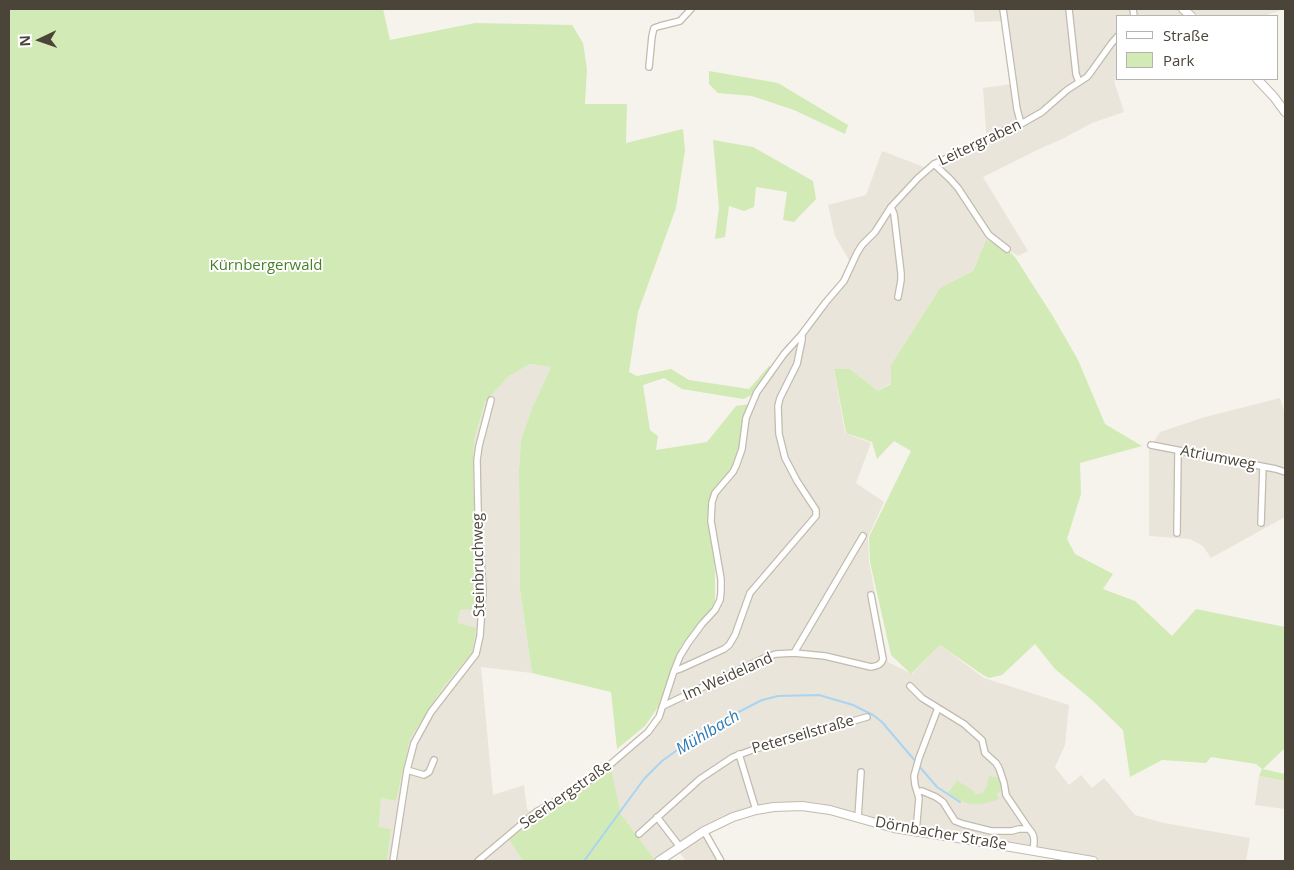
<!DOCTYPE html>
<html>
<head>
<meta charset="utf-8">
<style>
  body { margin:0 }
  #map { position:relative; width:1294px; height:870px; overflow:hidden; background:#f6f3ec; font-family:"Open Sans",sans-serif }
  canvas { display:block }
  .frame { position:absolute; inset:0; border:10px solid #4b4439; pointer-events:none }
  .legend { position:absolute; left:1116px; top:15px; width:162px; height:65px; box-sizing:border-box; background:#fff; border:1px solid #b7b4b0; margin:0; padding:6px 9px; list-style:none; font-size:15px; color:#4b4439 }
  .legend li { display:flex; align-items:center; gap:10px; height:25px }
  .legend b { width:25px; border:1px solid #b7b4b0 }
  .north { position:absolute; left:15px; top:15px; width:50px; height:50px; -webkit-text-stroke:4px #fff; paint-order:stroke; rotate:267deg; font-size:14px; font-weight:700; line-height:20px; text-align:center; color:#4b4439 }
  .north::after { content:''; display:block; margin:auto; width:18px; height:22px; background:#4b4439; clip-path:polygon(50% 0,100% 100%,50% 72%,0 100%) }
</style>
</head>
<body>
<div id="map">
<canvas width="1294" height="870"></canvas>
<div class="frame"></div>
<ul class="legend">
<li><b style="height:6px;background:#fff"></b>Straße</li>
<li><b style="height:14px;background:#d2eab5"></b>Park</li>
</ul>
<div class="north">N</div>
</div>
<script>
const context = document.querySelector('canvas').getContext('2d');
context.lineJoin = 'round';
function fill(path, color) {
  context.fillStyle = color;
  context.fill(path, 'evenodd');
}
function trace(path, color, width, dash) {
  context.strokeStyle = color;
  context.lineWidth = width;
  context.lineCap = dash ? 'butt' : 'round';
  context.setLineDash(dash || []);
  context.stroke(path);
}
function write(font, color, halo, rows, align = 'center') {
  context.font = font + ' "Open Sans",sans-serif';
  context.lineWidth = 4;
  context.setLineDash([]);
  context.textBaseline = 'middle';
  context.strokeStyle = halo;
  context.fillStyle = color;
  for (const [text, x, y, turn = 0] of rows) {
    context.save();
    context.translate(x, y);
    context.rotate((+turn || 0) * Math.PI / 180);
    context.textAlign = isNaN(turn) ? turn : align;
    if (halo) context.strokeText(text, 0, 0);
    context.fillText(text, 0, 0);
    context.restore();
  }
}
fill(new Path2D(`
  M973,9H1284L1264,16H1118V79L1114,81L1124,112L1092,123L1064,138L1035,151L983,177L1028,251L1018,256L1007,249L986,240L973,271L940,288L891,365V383L878,391L850,369L834,370L845,433L871,443L856,483L884,502L868,537L869,562L888,662L912,674L940,645L984,678L1069,705L1065,745L1055,767L1069,785L1081,775L1092,788L1104,778L1135,815L1164,823L1250,838L1246,861H1070L1071,855L888,822L819,803L800,802L774,803L751,807L723,816L703,826L655,860L621,814L611,767L658,725L674,671L692,639L723,594L712,518L713,506L718,492L735,471L747,418L769,373L829,297L848,279L853,267L835,236L828,205L866,195L882,151L932,170L987,143L983,88L1012,84L1005,21L975,22Z
  M530,364L551,367L532,408L521,440L519,469L520,590L532,673L481,667L493,795L524,785L527,809L536,817L509,838L523,861H387L391,829L379,828L381,798L396,801L410,739L445,685L472,653L458,623L460,610L478,608L480,540L473,490L474,440L485,402L509,376Z
  M1280,398L1285,414V517L1211,558L1203,546L1190,539L1149,536V449L1160,432L1205,417Z
  M1259,776L1285,781V809L1255,805Z
  M708,834L724,861H686L679,852L702,835Z`), '#eae5da');
fill(new Path2D(`
  M9,9H383L390,40L475,23L572,25L583,43L587,69L585,104H627L626,143L683,129L685,150L676,208L638,312L629,372L637,376L671,369L689,380L749,389L769,366L772,367L752,395L743,399L682,389L664,378L643,385L650,430L658,436L656,450L707,442L736,406L750,404L737,457L731,469L715,487L708,505L715,571V600L713,607L681,646L658,707L645,726L617,749L611,692L532,673L520,590L519,469L521,440L532,408L551,367L530,364L509,376L485,402L474,440L473,490L480,540L478,609L460,610L458,623L476,628L472,653L445,685L410,739L396,801L381,798L379,827L391,829L387,861H9Z
  M709,71L778,83L848,125L845,134L794,110L752,96L718,93L709,84Z
  M713,140L753,147L813,181L816,199L794,222L783,220L787,192L756,187L754,207L744,211L729,206L725,237L715,239L719,208Z
  M986,240L1007,249L1015,257L1054,318L1078,360L1105,424L1142,446L1080,463L1081,494L1067,539L1075,554L1113,574L1103,589L1135,601L1172,636L1196,609L1285,627V748L1263,769L1285,774V781L1259,776L1262,769L1256,764L1211,757L1206,763L1162,760L1130,777L1123,730L1092,700L1055,669L1035,644L1002,675L989,678L983,675L940,645L911,674L891,655L870,562L869,537L911,451L894,441L877,459L872,442L846,433L834,369H850L878,391L891,384V365L940,288L973,271Z
  M611,767L621,814L655,860L653,861H588L587,860L586,861H523L509,839L536,817Z
  M989,776L999,778L1003,784L1001,791L996,794L999,799C978,807 966,806 948,793L957,781L970,788L976,794C987,794 987,785 989,776Z`), '#d2eab5');
trace(new Path2D(`
  M919,766L937,787L960,802
  M584,861L644,779L662,761L691,740L725,719L762,700L778,696L819,695L853,705L873,715L882,722L916,762`), '#a9d4f2', 2);
const minor = new Path2D(`
  M1003,9L1017,109L1021,124
  M1069,9L1076,74L1079,82
  M1133,9L1134,16
  M649,67L652,36L654,28L660,26L680,21L691,9
  M934,164L950,179L958,188L989,235L1007,249
  M891,207L894,214L901,273V280L898,297
  M1151,445L1276,469L1285,472
  M1261,523L1263,467
  M1177,533L1178,451
  M794,653L863,536
  M674,671L680,656L688,643L702,624L715,610L720,600L721,592V579L711,521L712,502L715,493L733,472L736,466L742,449L746,418L757,392L784,354L802,334L826,302L844,281L857,253L862,245L875,232L891,207L918,178L934,164L945,159L998,133L1021,124L1042,112L1067,90L1087,77L1091,72L1111,44L1118,36
  M910,686L922,698L964,724L982,740L985,753L996,763L999,768L1004,783L1006,795L1029,829C1036,836 1034,842 1033,851
  M663,706L762,659L776,654L794,653L825,656L871,667C877,666 881,665 883,659L871,595
  M739,754L756,810
  M407,770L424,775L429,772L434,760
  M918,792L922,791L936,797L943,802L955,821L963,824L991,831H1012L1019,829H1029
  M657,817L680,847
  M858,818L861,772
  M704,831L721,861
  M916,832L919,798L915,785L914,776L919,758L938,708
  M639,834L700,779L733,757L755,749L867,717
  M393,861L407,770L414,743L431,712L476,654L480,636L483,590L478,509L477,460L479,446L491,400
  M478,861L536,812L577,789L598,775L648,732L659,717L674,671L680,669L724,649L729,645L735,635L750,593L816,516V510L797,481L785,458L779,434L778,406L780,398L797,364L802,340V334`);
const tertiary = new Path2D(`
  M1183,9L1191,16
  M1257,79L1274,97L1285,112
  M659,861L704,831L733,817L756,810L774,807L802,806L830,810L894,828L958,838L1093,861`);
trace(minor, '#c2bbae', 8);
trace(tertiary, '#c2bbae', 10);
trace(minor, '#fff', 5.5);
trace(tertiary, '#fff', 8);
write('15px', '#4b4439', '#fff', [
  ["Leitergraben",980,143,-25],
  ["Atriumweg",1218,458,11],
  ["Steinbruchweg",479,565,-91],
  ["Im Weideland",728,677,-24],
  ["Peterseilstraße",803,735,-16],
  ["Seerbergstraße",566,795,-35],
  ["Dörnbacher Straße",941,834,10]
]);
write('15px', '#4a7f2a', '#fff', [
  ["Kürnbergerwald",266,266]
]);
write('italic 16px', '#2e7ab2', '#fff', [
  ["Mühlbach",708,733,-31]
]);
</script>
</body>
</html>
